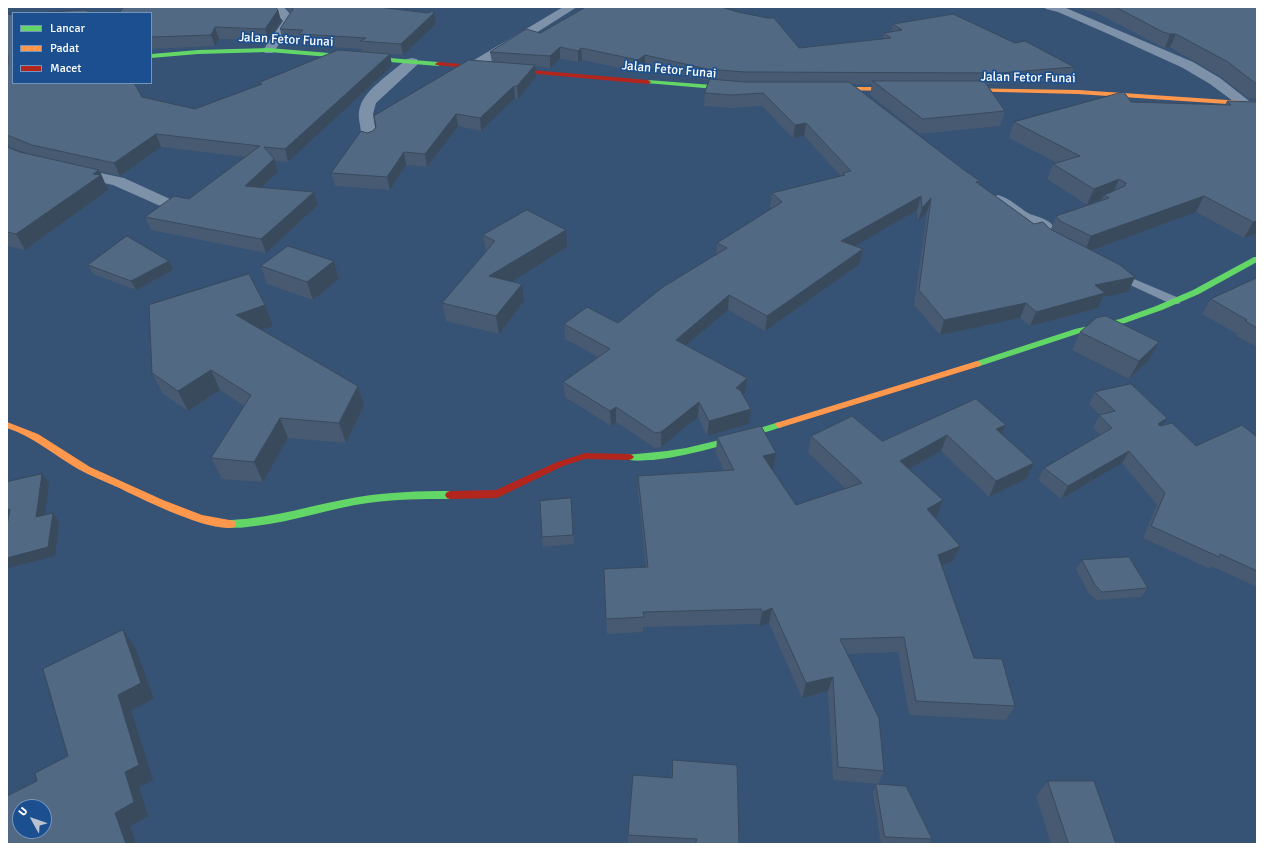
<!DOCTYPE html>
<html>
<head>
<meta charset="utf-8">
<style>
  body { margin:0 }
  #map { position:relative; width:1264px; height:851px; overflow:hidden; background:#365274; font-family:Signika,sans-serif }
  canvas { display:block }
  .frame { position:absolute; inset:0; border:8px solid #fff; pointer-events:none }
  .legend { position:absolute; left:12px; top:12px; width:140px; height:72px; box-sizing:border-box; background:#1b4f8f; border:1px solid #7695bc; margin:0; padding:5px 7px; list-style:none; font-size:12px; color:#fff }
  .legend li { display:flex; align-items:center; gap:8px; height:20px }
  .legend b { width:20px; border:1px solid #7695bc }
  .north { position:absolute; left:12px; top:799px; width:40px; height:40px; box-sizing:border-box; background:#1b4f8f; border:1px solid #7695bc; border-radius:50%; rotate:310deg; font-size:11px; font-weight:700; line-height:16px; text-align:center; color:#fff }
  .north::after { content:''; display:block; margin:auto; width:14px; height:18px; background:#b9c2ce; clip-path:polygon(50% 0,100% 100%,50% 72%,0 100%) }
</style>
</head>
<body>
<div id="map">
<canvas width="1264" height="851"></canvas>
<div class="frame"></div>
<ul class="legend">
<li><b style="height:5px;background:#63d668"></b>Lancar</li>
<li><b style="height:5px;background:#ff974d"></b>Padat</li>
<li><b style="height:5px;background:#b3261e"></b>Macet</li>
</ul>
<div class="north">U</div>
</div>
<script>
const context = document.querySelector('canvas').getContext('2d');
context.lineJoin = 'round';
function fill(path, color) {
  context.fillStyle = color;
  context.fill(path, 'evenodd');
}
function trace(path, color, width, dash) {
  context.strokeStyle = color;
  context.lineWidth = width;
  context.lineCap = dash ? 'butt' : 'round';
  context.setLineDash(dash || []);
  context.stroke(path);
}
function write(font, color, halo, rows, align = 'center') {
  context.font = font + ' Signika,sans-serif';
  context.lineWidth = 3.5;
  context.setLineDash([]);
  context.textBaseline = 'middle';
  context.strokeStyle = halo;
  context.fillStyle = color;
  for (const [text, x, y, turn = 0] of rows) {
    context.save();
    context.translate(x, y);
    context.rotate((+turn || 0) * Math.PI / 180);
    context.textAlign = isNaN(turn) ? turn : align;
    if (halo) context.strokeText(text, 0, 0);
    context.fillText(text, 0, 0);
    context.restore();
  }
}
fill(new Path2D(`
  M1115,271L1179,298L1181,301L1179,304H1171L1111,276L1109,274L1111,272Z`), '#7d92a8');
fill(new Path2D(`
  M271,7H284L292,16L295,21L273,53H265L263,50L283,21Z
  M563,7H577L479,69H469L468,66L469,63Z
  M1044,7L1066,8L1193,62L1220,78L1253,104L1251,107L1246,108L1241,107L1210,84L1183,68L1113,36L1058,12L1046,9Z
  M412,58L417,59L418,62L417,65L376,103L373,114L377,140L375,143L370,144L365,143C361,138 361,131 360,125C359,120 358,113 360,107C365,89 394,71 407,59Z
  M73,167L124,178L170,199L172,202L170,205L164,207L158,205L113,185L67,175L65,172L67,169Z
  M998,195C1010,198 1018,207 1028,213C1036,217 1048,218 1053,226L1051,230C1033,234 1007,213 992,203L990,200L992,197Z`), '#7d92a8');
fill(new Path2D(`
  M269,48L438,62L441,64L438,66L269,52L198,54L151,58V54L198,50Z
  M648,80L738,87L741,89L738,91L646,83L645,82Z
  M1254,257H1257V262L1199,294L1162,310L1125,323L1080,333L980,366L977,367L973,364L974,362L1075,329L1120,319L1156,306L1193,290Z
  M779,422L783,425L782,427C740,440 698,455 653,460C645,460 634,462 626,459L624,457L626,455L667,451L686,448L724,439Z
  M450,491L453,492L455,495L453,498L450,499C423,499 395,499 368,503C330,508 293,522 255,526C246,527 236,529 227,527L226,524L227,521L231,520C275,518 315,504 358,497C388,492 419,491 450,491Z`), '#63d668');
fill(new Path2D(`
  M828,87H902L905,89L902,91L826,90L825,89Z
  M958,88L1078,90L1257,102V106L1078,94L960,91L957,89Z
  M977,361L980,362L981,364L980,366L779,428L775,425L776,423Z
  M7,422L38,434L90,467L163,500L202,515L235,521L236,524L235,527C211,534 140,498 117,487C104,481 91,476 78,469C54,455 34,437 7,428Z`), '#ff974d');
fill(new Path2D(`
  M438,62L648,80L651,82L648,84L436,65L435,64Z
  M585,453L629,454L632,455L634,457L632,459L629,460L585,459L563,466L497,498L450,499L447,498L445,495L447,492L450,491L496,490L557,462Z`), '#b3261e');
fill(new Path2D(`
  M286,7H378L434,13L436,24L403,55L390,54L392,66L288,162L275,161L278,172L262,187L318,205L266,253L151,230L145,217L189,199L245,157L161,147L120,176L100,171L108,190L25,250L7,246V147L20,152L29,154L10,147L7,141V15L142,97L195,109L259,86L258,83L362,52V49L302,45L301,41H283L280,29L291,13Z
  M1074,7H1257V99L1248,98L1221,77L1170,47L1165,48L1158,45L1095,12Z
  M278,10L281,21L268,40L219,39L215,46L151,49V13Z
  M893,24L1015,43L1074,67L1070,79L997,84H987L1005,111L1000,126L920,134L870,95L872,84H852L964,170L980,181L979,184L1034,224L1051,229L1056,216L1101,201L1102,199L1087,205L1047,179L1053,164L1057,163L1009,138L1014,122L1131,102L1225,105L1227,101L1257,102V233L1244,238L1196,212L1092,250L1135,277L1128,292L1103,297L1098,308L1030,326L1020,318L940,335L914,305L927,212L918,222L917,210L855,246L863,249L860,264L765,331L728,310L686,346L747,378L745,393L743,395L751,409L749,424L707,436L698,417L661,447L655,448L616,422L611,426L565,397L563,382L598,357L565,339L564,324L618,323L716,255L717,243L772,208L770,207L772,193L841,176L804,136L793,138L762,106L731,108L704,106L705,93L709,81L645,66L638,72L582,60L578,62L560,59L550,68L535,66L536,77L518,99L515,98L481,131L458,126L427,167L406,165L390,190L335,186L331,173L373,131L492,62L490,52L540,33L799,48L883,39L884,33L892,32Z
  M483,235L567,247L512,281L524,301L499,334L446,321L442,303L486,252Z
  M169,261L173,270L136,290L93,274L88,265Z
  M334,261L339,279L313,300L267,284L261,266Z
  M1257,278V347L1236,336L1237,334L1202,314L1211,299Z
  M265,305L273,326L261,329L358,386L364,406L346,443L288,438L263,482L222,479L211,458L244,406L220,390L188,411L163,394L152,373Z
  M1080,332L1149,360L1129,379L1072,350Z
  M1095,392L1167,418L1163,425L1196,446L1257,437V587L1211,566L1210,569L1143,538L1157,505L1122,463L1061,499L1038,480L1044,468L1100,435L1093,427L1100,415L1089,404Z
  M1006,425L1002,435L1034,463L1026,479L989,497L941,451L909,469L943,500L937,516L935,517L960,546L953,561L942,566L974,658L1015,706L1006,720L909,715L898,652L847,654L884,771L878,784L833,780L828,691L802,698L769,623L759,627L758,624L643,627V632L607,634L604,569L646,567L638,492V476L724,470L716,453L717,437L773,469H772L796,505L846,489L808,453L811,436L882,441Z
  M571,498L574,544L543,547L542,537Z
  M1082,560L1148,588L1141,597L1096,600L1089,594L1076,569Z
  M673,760L739,844H628V835L671,778Z
  M1048,781L1116,844H1051L1036,796Z
  M876,784L932,839L929,844H881L873,792Z`), '#475a72');
fill(new Path2D(`
  M278,10L281,21L268,40L265,29Z
  M434,13L436,24L403,55L401,44Z
  M215,27L219,39L215,46L211,35Z
  M1170,34H1176L1170,47L1165,48Z
  M560,47V59L550,68V56Z
  M581,48L582,60L578,62V51Z
  M390,54L392,66L288,162L285,149Z
  M645,55V66L638,72V60Z
  M535,65L536,77L518,99L517,86Z
  M514,86L515,98L481,131L480,118Z
  M456,114L458,126L427,167L425,154Z
  M806,123L804,136L793,138L795,125Z
  M156,134L161,147L120,176L114,163Z
  M404,152L406,165L390,190L387,177Z
  M274,159L278,172L249,199L245,186Z
  M99,170L108,190L25,250L16,234Z
  M1119,179L1112,195H1104L1102,199L1087,205L1094,189Z
  M314,192L318,205L266,253L261,239Z
  M921,196L917,210L838,256L841,241Z
  M1204,196L1196,212L1084,253L1091,236Z
  M931,198L927,212L918,222L922,208Z
  M1257,221V233L1244,238L1253,222Z
  M566,230L567,247L492,294L489,276Z
  M863,249L860,264L765,331L767,316Z
  M169,261L173,270L136,290L131,281Z
  M334,261L339,279L313,300L307,282Z
  M1135,277L1128,292L1103,297L1098,308L1030,326L1036,312L1095,285Z
  M522,284L524,301L499,334L496,316Z
  M729,295L728,310L675,355L676,340Z
  M1026,303L1020,318L940,335L944,320Z
  M265,305L273,326L244,335L236,315Z
  M1159,342L1149,360L1129,379L1139,361Z
  M211,370L220,390L188,411L178,391Z
  M747,378L745,393L735,403L736,388Z
  M358,386L364,406L346,443L339,423Z
  M699,402L698,417L661,447V432Z
  M616,407V422L611,426L610,411Z
  M751,409L749,424L707,436L709,421Z
  M280,418L288,438L263,482L254,462Z
  M1167,418L1160,430L1158,424Z
  M1006,425L999,441L996,429Z
  M947,435L941,451L895,477L900,461Z
  M1129,451L1122,463L1061,499L1068,486Z
  M776,453L773,469L760,472L763,456Z
  M1034,463L1026,479L989,497L996,481Z
  M42,474L49,483L43,527L36,517Z
  M943,500L937,516L922,525L927,509Z
  M10,509L17,518L7,521V510Z
  M53,513L59,522L55,556L8,568L7,567V558Z
  M960,546L953,561L931,570L938,555Z
  M772,608L769,623L759,627L762,612Z
  M123,630L135,647L154,699L131,710L153,780L139,787L148,816L130,826L136,844H126L115,813L125,772L118,695Z
  M833,677L828,691L802,698L806,683Z`), '#394a5c');
const building = new Path2D(`
  M142,7H275L278,10L265,29L215,27L211,35L151,37V13H119L123,8Z
  M292,7H378L428,13L432,11L434,13L401,44L360,41L366,38L299,34L303,30L280,29L293,9Z
  M586,7H721L738,12L767,18H774L799,48L891,38L884,33L902,30L893,24L953,14L1015,43L1025,41L1074,67L1000,73L745,72L707,69L645,55L638,60L581,48L578,51L560,47L550,56L490,52L526,29L540,33Z
  M1116,7H1257V83H1255L1228,62L1176,34H1170L1163,32Z
  M85,10L94,13H36Z
  M13,14V83H134L142,97L195,109L262,84L258,83L338,50L390,54L285,149L264,147L274,159L245,186L314,192L261,239L145,217L174,196L189,199L260,146L156,134L114,163L32,145L7,135V65H8V55H7V15Z
  M469,60L535,65L517,86H514L480,118L456,114L425,154L404,152L387,177L331,173L361,131L367,133L373,131L376,127L374,116Z
  M710,79L745,82H849L964,170L980,181L976,182L1034,224L1043,222L1050,229L1120,265L1135,277L1095,285L1105,293L1036,312L1026,303L944,320L919,290L931,198L922,208L921,196L841,241L863,249L767,316L729,295L676,340L747,378L736,388L740,390L751,409L709,421L699,402L661,432L655,433L616,407L610,411L563,382L610,349L564,324L587,307L618,323L663,287L727,248L717,243L782,202L772,193L845,175L842,173L851,171L806,123L795,125L763,93L732,95L705,93Z
  M873,81H984L1005,111L923,119Z
  M1124,92L1131,102L1231,105L1227,101L1257,102V221L1253,222L1204,196L1091,236L1060,221L1056,216L1109,198L1104,195L1125,186L1126,183L1119,179L1094,189L1053,164L1080,156L1014,122Z
  M7,147L20,152L99,170L93,174L101,175L16,234L7,232Z
  M527,210L566,230L489,276L522,284L496,316L442,303L495,241L483,235Z
  M127,236L169,261L131,281L88,265Z
  M288,246L334,261L307,282L261,266Z
  M249,274L265,305L236,315L358,386L339,423L280,418L254,462L211,458L251,395L211,370L178,391L152,373L149,305Z
  M1257,278V328L1245,321L1247,320L1211,299Z
  M1106,316L1159,342L1139,361L1080,332L1096,318Z
  M1131,384L1167,418L1158,424L1160,426L1172,423L1196,446L1242,425L1257,437V571L1220,554L1219,557L1151,526L1165,493L1129,451L1068,486L1044,468L1112,428L1099,415L1115,411L1095,392Z
  M976,399L1006,425L996,429L1034,463L996,481L947,435L900,461L943,500L927,509L960,546L938,555L974,658L1002,659L1015,706L916,701L904,637L840,639L879,718L884,771L838,767L833,677L806,683L772,608L762,612L761,609L643,612L644,617L606,619L604,569L648,567L638,476L734,470L717,437L761,426L776,453L763,456L796,505L862,483L811,436L852,416L882,441Z
  M42,474L36,517L53,513L48,547L7,558V525L10,509L7,510V482Z
  M571,498L573,535L542,537L540,501Z
  M1129,557L1148,588L1102,592L1095,585L1082,560Z
  M123,630L141,683L118,695L139,765L125,772L134,802L115,813L126,844H7V796L37,781L35,773L68,756L43,669ZM20,807H44V831H20Z
  M673,760L737,765L739,844H695L697,839L628,835L633,775L672,778Z
  M1048,781H1094L1116,844H1069Z
  M876,784L906,786L932,839L885,837Z`);
fill(building, '#526984');
trace(building, '#394a5c', 1);
write('13px', '#fff', '#1b4f8f', [
  ["Jalan Fetor Funai",286,40,3],
  ["Jalan Fetor Funai",669,70,5],
  ["Jalan Fetor Funai",1028,78,1]
]);
</script>
</body>
</html>
